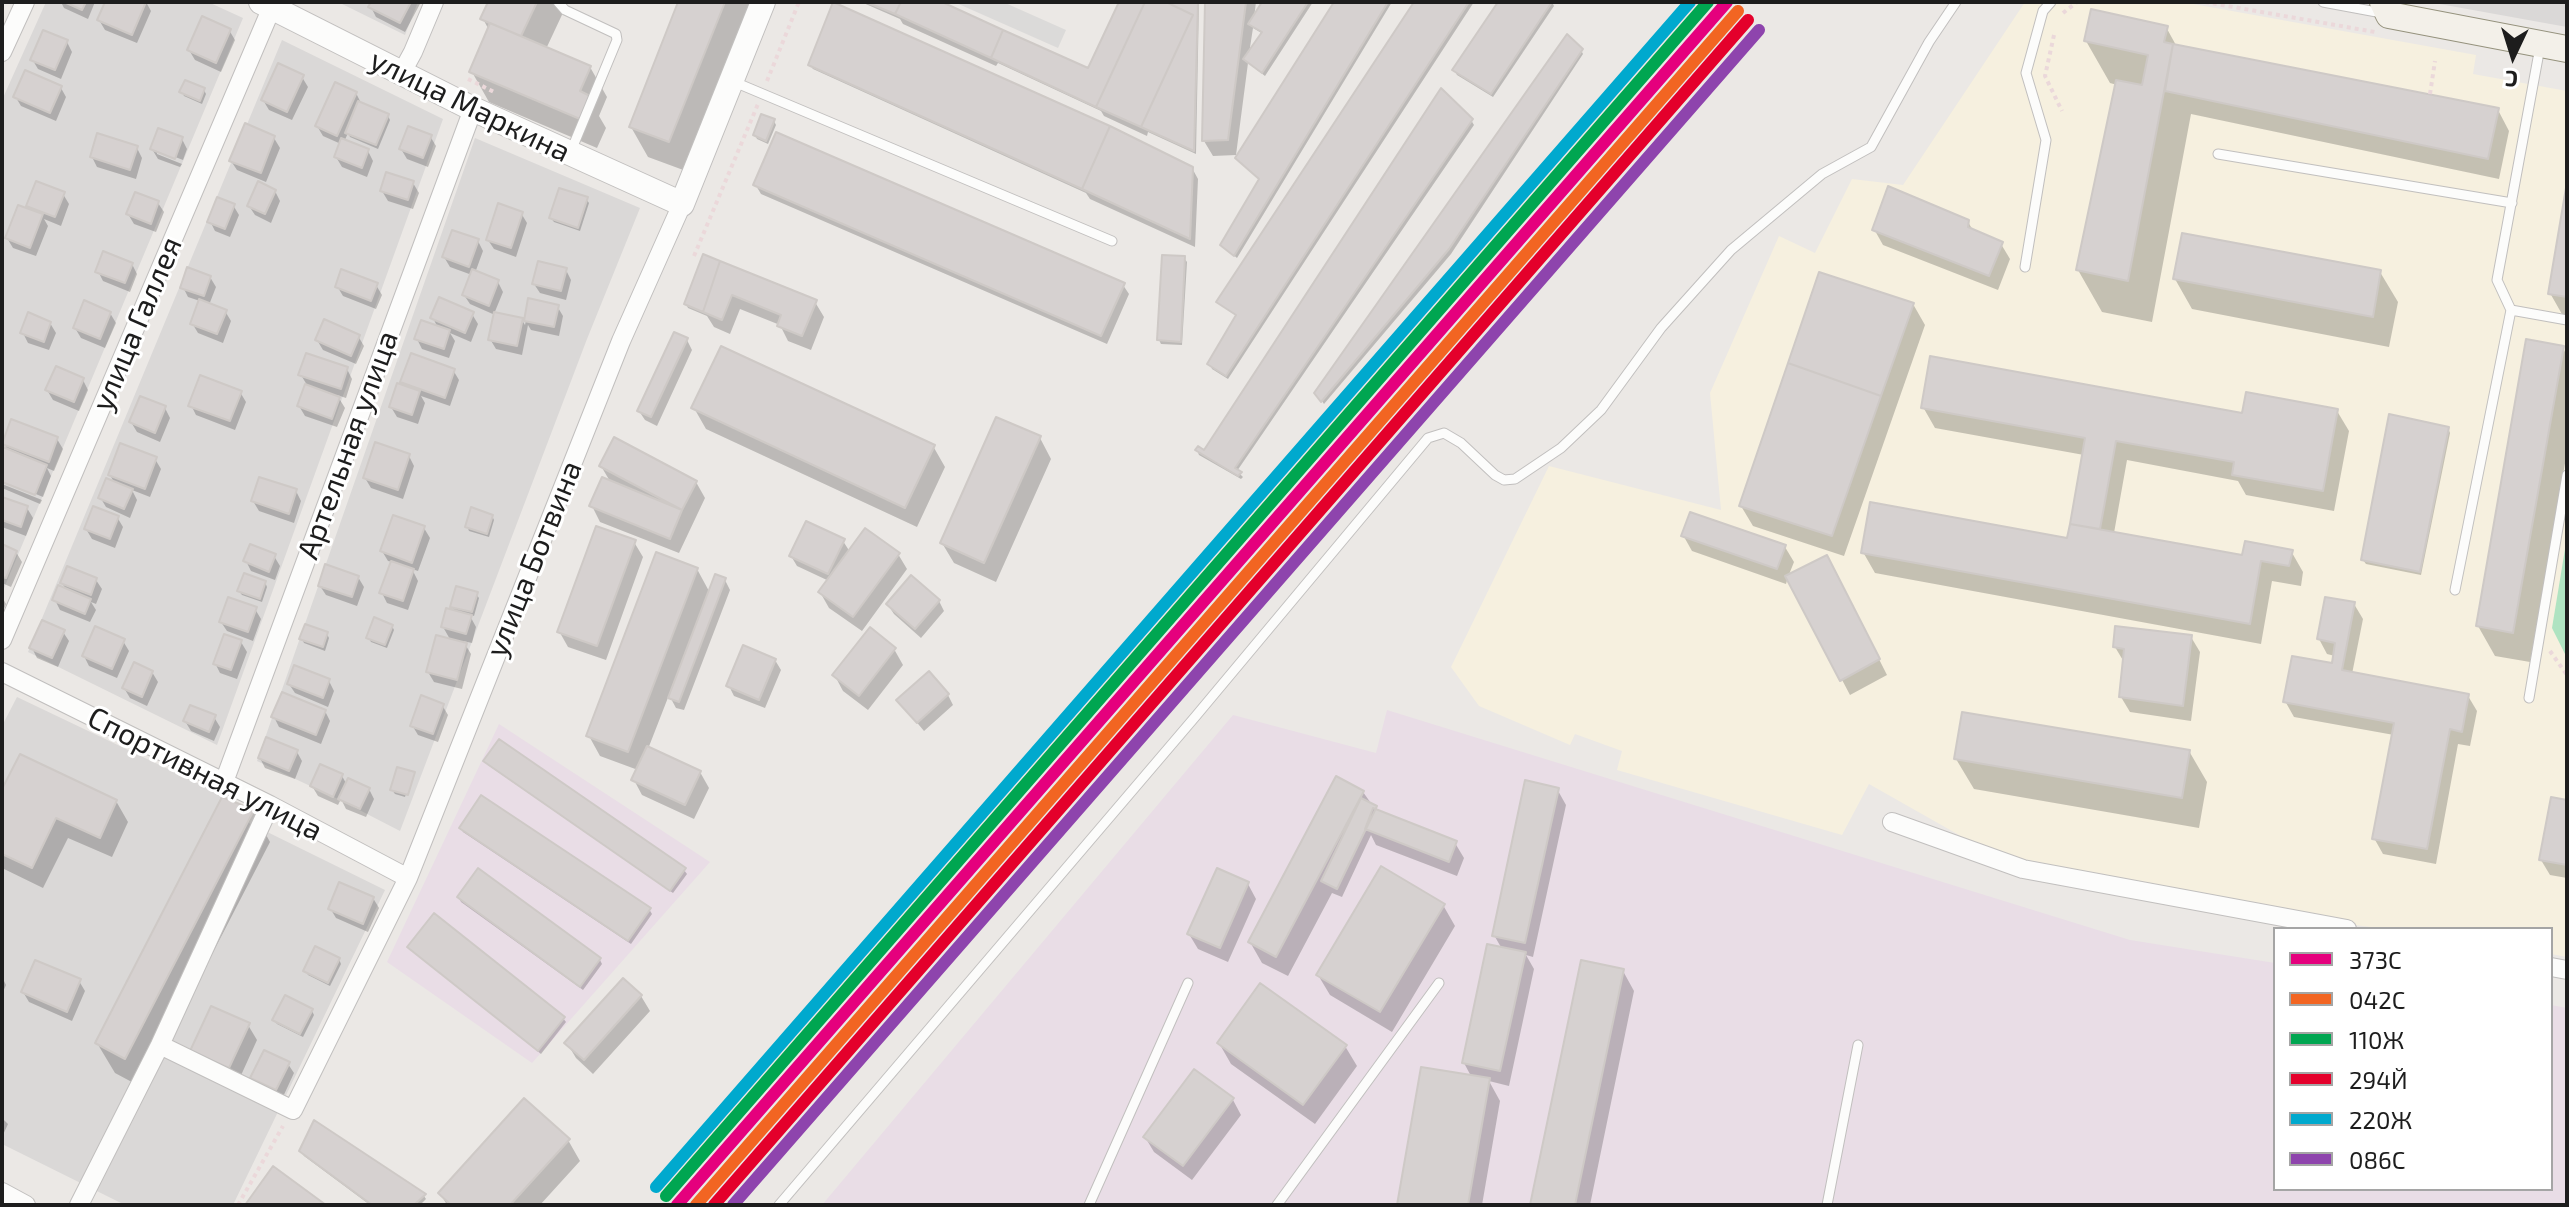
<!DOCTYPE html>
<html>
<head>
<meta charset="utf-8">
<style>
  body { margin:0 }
  #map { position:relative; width:2569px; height:1207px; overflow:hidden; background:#ebe8e5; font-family:"Exo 2",sans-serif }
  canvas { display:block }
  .frame { position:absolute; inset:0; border:4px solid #1d1d1d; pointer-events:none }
  .legend { position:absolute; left:2273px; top:927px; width:280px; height:264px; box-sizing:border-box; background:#fff; border:2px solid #a5a5a5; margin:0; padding:10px 14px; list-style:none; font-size:24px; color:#1d1d1d }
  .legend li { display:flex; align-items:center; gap:16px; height:40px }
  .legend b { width:40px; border:2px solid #a5a5a5 }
  .north { position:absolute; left:2473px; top:16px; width:80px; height:80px; -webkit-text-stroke:6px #fff; paint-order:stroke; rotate:184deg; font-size:22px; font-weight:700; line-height:32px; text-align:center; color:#1d1d1d }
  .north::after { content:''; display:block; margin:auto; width:28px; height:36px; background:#1d1d1d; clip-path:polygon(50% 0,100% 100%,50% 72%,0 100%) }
</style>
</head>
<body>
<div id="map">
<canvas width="2569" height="1207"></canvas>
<div class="frame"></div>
<ul class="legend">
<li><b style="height:10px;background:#e5007d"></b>373C</li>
<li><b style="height:10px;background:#f26522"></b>042С</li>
<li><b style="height:10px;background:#00a651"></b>110Ж</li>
<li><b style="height:10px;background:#e4002b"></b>294Й</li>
<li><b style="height:10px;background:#00a9ce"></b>220Ж</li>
<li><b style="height:10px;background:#8e44ad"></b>086С</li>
</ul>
<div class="north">С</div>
</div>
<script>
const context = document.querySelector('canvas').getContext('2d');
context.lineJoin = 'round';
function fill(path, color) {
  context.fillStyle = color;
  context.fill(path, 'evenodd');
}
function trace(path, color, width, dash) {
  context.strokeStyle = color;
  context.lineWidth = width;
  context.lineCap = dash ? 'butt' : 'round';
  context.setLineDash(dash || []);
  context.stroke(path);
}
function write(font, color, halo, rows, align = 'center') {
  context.font = font + ' "Exo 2",sans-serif';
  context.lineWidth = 6;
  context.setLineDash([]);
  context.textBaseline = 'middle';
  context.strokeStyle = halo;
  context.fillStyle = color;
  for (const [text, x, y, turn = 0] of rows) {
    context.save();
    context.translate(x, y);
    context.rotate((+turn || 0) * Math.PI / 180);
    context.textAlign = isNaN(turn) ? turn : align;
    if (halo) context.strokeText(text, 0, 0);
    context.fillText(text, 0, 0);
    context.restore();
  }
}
fill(new Path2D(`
  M46,2H208L243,18L2,593V100Z
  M338,2H418L405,35Z
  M2434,2H2567V27L2434,3Z
  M282,40L443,119L217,745L28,652Z
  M475,138L640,208L587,339L400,831L338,799L257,761L258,758Z
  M17,697L254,810L249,823L385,890L233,1205H125L2,1144V726Z`), '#dad8d7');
fill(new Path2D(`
  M1387,710L2130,940L2275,963V1189H2551V1005L2567,1008V1205H822L1233,715L1376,753Z
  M499,724L710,862L532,1063L387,962Z`), '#e9dde6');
fill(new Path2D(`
  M2025,2H2182L2476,55L2473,74L2567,91V957L2551,954V929H2388L2329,922L1989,852L1869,784L1842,835L1617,770L1622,751L1575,734L1570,745L1479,706L1451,667L1549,466L1721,510L1710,393L1779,236L1815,253L1852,179L1903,185Z`), '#f6f0df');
fill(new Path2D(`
  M2567,537V658L2552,628Z`), '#afe3c1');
fill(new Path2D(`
  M954,2H1003L1066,30L1058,48Z`), '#dbdad9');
fill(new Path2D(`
  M61,2H95L88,19L64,8Z
  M107,2H146L151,11L137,43L105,30L99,20Z
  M373,2H421L405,32L376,17L371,7Z
  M491,2H568L546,49L590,67L607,97L599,116L606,128L597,148L489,102L472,72L489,30L483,19Z
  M680,2H753L686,171L648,157L631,127Z
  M861,2H937L1089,70L1121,2H1199L1196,154L1148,132L1147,136L1104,116L1101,111L998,63L996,66L903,24L900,19Z
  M1207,2H1256L1254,18L1264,2H1313L1265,76L1248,63L1236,155L1213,156L1204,141ZM1253,28L1263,34L1249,54Z
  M1336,2H1392L1237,258L1222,245L1260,180L1237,158Z
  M1416,2H1474L1228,379L1212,369L1210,364L1238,317L1218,302Z
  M1501,2H1552L1554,6L1493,97L1457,75L1454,70Z
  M2166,27L2177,47L2498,110L2509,131L2499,179L2191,114L2152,322L2102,312L2078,270L2117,85L2110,83L2086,41Z
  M229,30L235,40L221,72L195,60L189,50Z
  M67,42L72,52L61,79L38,69L32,59Z
  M1581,50L1583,54L1451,254L1324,404L1319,397Z
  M810,65L1192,168L1198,179L1195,247L1090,199L1086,193L813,69Z
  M302,77L308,87L292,120L269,110L263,100Z
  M61,88L66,97L56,121L21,106L15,96Z
  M204,90L206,94L202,104L184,96L182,92Z
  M356,93L361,103L388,116L390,120L378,149L350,137L348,133L344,142L368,151L373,161L367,177L342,167L336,157L341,144L323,136L317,126Z
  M1471,120L1474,125L1237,471L1243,477L1241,479L1199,455L1197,450L1205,453Z
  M774,121L776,125L768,144L757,139L755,135Z
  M430,136L436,146L428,167L407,159L401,149Z
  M274,138L280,148L266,182L237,170L231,161Z
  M182,139L187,149L183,160L157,150V154L182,164L180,167L158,159L152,149Z
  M137,148L142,158L136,179L97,167L92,157Z
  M413,183L419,193L413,209L388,201L382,191Z
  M755,184L1123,285L1129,294L1107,344L761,194Z
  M275,191L280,201L271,223L255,215L249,206Z
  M63,194L69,204L61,226L44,219L48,226L36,256L13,248L7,238L32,212L29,206Z
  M2567,194V323L2550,293Z
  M586,199L589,203L580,231L554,222L551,218Z
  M158,203L164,212L156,232L134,224L128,214Z
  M233,205L239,215L230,237L215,231L210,221Z
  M521,213L527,223L516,257L494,249L488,240Z
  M1968,222L1974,232L2001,244L2010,259L1998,290L1883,245L1874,229Z
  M478,241L483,251L475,273L498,282L503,292L494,314L522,320L525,325L530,301L557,306L563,316L559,336L531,330L528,325L522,355L496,349L490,339L495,315L470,304L464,295L472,275L450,267L444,257Z
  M704,257L815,302L824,317L811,350L788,341L780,325L740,309L730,334L714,327L707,316L688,308L686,304Z
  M1184,258L1187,262L1182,345L1161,344L1159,340Z
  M132,264L137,274L130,292L103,281L98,271Z
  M566,270L571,280L566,300L540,293L534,284Z
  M2380,272L2398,302L2389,347L2192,309L2175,279Z
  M210,277L216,287L209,305L225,311L231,321L223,343L198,333L192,323L200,301L188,297L183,287Z
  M376,285L382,295L376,309L343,296L337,286Z
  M1913,304L1925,325L1844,556L1753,526L1741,506Z
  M110,313L116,323L105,348L81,338L75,328Z
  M472,314L478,324L471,342L450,333L455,341L449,358L422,349L417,339L438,328L433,318Z
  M50,323L56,333L49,350L28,343L23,333Z
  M358,336L364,346L356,364L323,350L317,340Z
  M687,340L692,350L657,426L645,420L639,411Z
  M2563,348L2567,356V452L2530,662L2495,656L2478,626Z
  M347,369L352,379L346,398L337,395L345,408L337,427L305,416L299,406L307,385L301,375Z
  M453,370L459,380L450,406L421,396L425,403L418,424L397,417L391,407L407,389L402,381Z
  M83,380L88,390L79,411L53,400L47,390Z
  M240,392L246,402L235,430L196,415L191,405Z
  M1923,407L2244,415L2337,411L2349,431L2334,511L2246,495L2238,481L2127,460L2114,533L2244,557L2291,551L2303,572L2301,586L2272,581L2261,644L1875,573L1863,552L2068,540L2084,455L1935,428Z
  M165,408L170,418L160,442L137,432L131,422Z
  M694,408L933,446L945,467L917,527L706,429Z
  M2448,428L2450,433L2421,575L2366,564L2363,560Z
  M1040,438L1051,459L996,582L954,563L942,543Z
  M57,439L63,449L54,471L47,468L51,476L43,497L2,480V456L4,450L8,451L4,443Z
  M409,456L414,466L403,499L371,488L365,478Z
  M155,459L161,469L150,497L132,490L137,500L130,518L106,507L100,497L115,484L110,475Z
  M601,466L696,482L705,498L679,553L600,522L592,506L611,483Z
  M2,484L42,500L40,504L2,488Z
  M296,491L301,501L294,523L259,511L253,501Z
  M2,499L27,508L33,518L26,536L2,527Z
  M492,516L494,520L489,537L469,531L467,526Z
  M117,517L123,527L115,548L92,539L86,529Z
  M424,528L430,538L418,571L412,569L418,581L408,610L387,603L382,593L393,562L388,561L382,551Z
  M1683,535L1785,547L1794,562L1788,577L1835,572L1887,675L1850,695L1788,577L1786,584L1692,551Z
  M843,541L850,552L898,554L907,569L862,631L829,608L820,592L829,581L797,566L791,556Z
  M634,542L643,557L606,660L568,647L559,631Z
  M2,546L16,552L22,562L11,587L2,583Z
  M274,556L280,566L275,580L251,571L246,561Z
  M697,569L710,593L725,580L730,590L684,710L676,708L669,695L648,749L700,772L709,788L694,819L642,795L634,780L638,770L600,756L589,736Z
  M358,577L364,587L357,606L326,595L320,586Z
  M96,580L102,589L96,604L91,602L96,610L90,622L60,610L55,600L67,591L62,583Z
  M265,582L267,587L262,602L242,595L239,591Z
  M476,594L479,598L474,616L469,614L476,627L472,643L463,641L471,654L462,689L434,682L428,672L451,641L443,627L456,613L452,606Z
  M2,597L6,604L2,614Z
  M939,601L944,611L921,638L894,614L888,605Z
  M2354,604L2363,619L2352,674L2468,696L2477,711L2470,746L2458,744L2436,864L2383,854L2374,838L2394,735L2294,717L2285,701L2333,666L2335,656L2327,654L2319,639Z
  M255,609L261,619L253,641L227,631L221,622Z
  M392,626L394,630L387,648L371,642L368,637Z
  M63,632L69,641L58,667L37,658L32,648Z
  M327,634L329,638L325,651L304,643L302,639Z
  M2191,637L2200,652L2191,721L2130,712L2121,697L2124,662L2115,647Z
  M123,641L129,651L117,678L89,666L84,656Z
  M241,642L247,652L237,679L220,673L215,663Z
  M894,649L903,665L868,710L843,691L835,676Z
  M775,660L781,670L765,708L734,696L729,686Z
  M152,672L158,682L147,706L130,698L124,688Z
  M329,681L334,691L328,707L295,693L289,684Z
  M948,695L953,705L924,731L899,701Z
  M442,705L448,715L438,742L418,735L412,725Z
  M325,711L330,721L321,744L279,727L274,717Z
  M214,717L220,727L214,741L191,731L185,721Z
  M2189,751L2207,782L2199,828L1974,789L1956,759Z
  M297,752L302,761L295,779L265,768L260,758Z
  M486,761L684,870L687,874L673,893L488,765Z
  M412,774L405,797L395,794L392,790Z
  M342,776L347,785L369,789L374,799L366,817L346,809L341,799L338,805L318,796L312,786Z
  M1557,789L1566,805L1533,957L1526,955L1534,969L1509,1086L1489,1081L1500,1101L1482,1205H1399L1472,1078L1464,1063L1502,949L1494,935Z
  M1363,792L1378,813L1455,843L1464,858L1457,876L1376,845L1371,835L1342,897L1332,893L1288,976L1262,963L1250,942Z
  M2,793L116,801L128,822L112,857L68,838L43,888L2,868Z
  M2567,802V878L2550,875L2541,860Z
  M253,811L270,842L143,1088L115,1073L97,1043Z
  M461,828L649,909L652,914L631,944L463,832Z
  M478,871L600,960L602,964L583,990L461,902L459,898Z
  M1248,884L1256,899L1228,962L1198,949L1189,934Z
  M373,898L379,908L368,932L336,918L330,908Z
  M1443,905L1455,926L1392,1032L1330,995L1318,975Z
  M410,947L563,1018L566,1022L541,1054Z
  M339,959L341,964L330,986L308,975L306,971Z
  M1623,971L1634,991L1590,1205H1532Z
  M2,977L6,985L2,994Z
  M79,981L85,991L72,1021L29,1002L23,992Z
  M641,996L650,1011L593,1074L576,1058L567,1043Z
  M312,1011L314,1015L303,1037L277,1024L274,1020Z
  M248,1025L257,1040L238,1082L201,1066Z
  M1219,1043L1345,1046L1357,1066L1315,1124L1231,1064Z
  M288,1064L294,1073L282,1099L258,1087L252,1078Z
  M1233,1100L1241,1115L1192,1180L1154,1152L1145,1137Z
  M2,1118L8,1124L2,1137Z
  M568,1140L580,1161L540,1205H447L440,1193Z
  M301,1151L424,1196L426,1199L420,1205H370L304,1156Z`), '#0003');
const building = new Path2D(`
  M64,2H86L82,10Z
  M105,2H146L132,35L97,20Z
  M371,2H411L400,23L368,7Z
  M488,2H537L521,36L480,19Z
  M678,2H725L669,142L629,127Z
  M833,2L1110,126L1082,189L808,65Z
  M866,2H901L895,14Z
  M901,2H942L1003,30L991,58L895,14Z
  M1119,2H1145L1096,107L991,58L1003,30L1088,68Z
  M1145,2H1166L1193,15L1141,127L1096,107Z
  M1166,2H1198L1194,151L1141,127L1193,15Z
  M1205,2H1246L1228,140L1202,141Z
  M1262,2H1308L1262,73L1243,59L1262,32L1248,24Z
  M1334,2H1388L1234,256L1220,245L1259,179L1235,158Z
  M1414,2H1469L1226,376L1207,364L1236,315L1216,302Z
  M1498,2H1552L1491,94L1452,70Z
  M2091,9L2168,26L2164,42L2173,44L2128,281L2076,270L2116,80L2142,85L2148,55L2084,41Z
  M202,16L231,29L216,63L187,50Z
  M490,23L591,66L580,91L590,96L580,119L469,72Z
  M43,30L68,40L55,70L30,60Z
  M1567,34L1583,49L1449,249L1321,402L1314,393Z
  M2173,44L2499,108L2488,159L2165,91Z
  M278,63L304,75L287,112L261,100Z
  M25,70L62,86L50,113L13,97Z
  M185,80L205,88L200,101L179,92Z
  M335,82L357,92L337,136L315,126Z
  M1441,88L1473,119L1235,468L1242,472L1238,476L1195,450L1198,446L1204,450Z
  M358,101L389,114L376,145L345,133Z
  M761,114L775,119L766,141L753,135Z
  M245,123L275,136L261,173L229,161Z
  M408,126L432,135L423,158L399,149Z
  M1110,126L1193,167L1190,239L1082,189Z
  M158,128L183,137L175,159L150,149Z
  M776,132L1125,283L1101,336L753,185Z
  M97,133L138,146L130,170L90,157Z
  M341,138L369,149L362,168L334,157Z
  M386,172L414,181L408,200L380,191Z
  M36,181L65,192L55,217L26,206Z
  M258,181L276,190L265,214L247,206Z
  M2567,182V297L2548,294Z
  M1888,186L1969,220L1968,227L2003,242L1989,276L1872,230Z
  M559,188L588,197L578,228L549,218Z
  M135,192L159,201L151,224L126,214Z
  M217,197L235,204L225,229L207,222Z
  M498,203L523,212L511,248L486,240Z
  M18,205L43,214L30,248L5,238Z
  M452,230L479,239L469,267L442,257Z
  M2182,233L2381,270L2373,317L2173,279Z
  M103,251L133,263L125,283L95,272Z
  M703,254L720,261L703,312L684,304Z
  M1162,255L1185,256L1181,342L1157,340Z
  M538,261L567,268L561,291L532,284Z
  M720,261L817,300L802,336L777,326L781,315L732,295L722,320L703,312Z
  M187,267L211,276L204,296L180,288Z
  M341,269L378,283L371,301L335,287Z
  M472,269L499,280L489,306L462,295Z
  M1819,272L1914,303L1881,396L1788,363Z
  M439,297L474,312L465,333L430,318Z
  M528,298L559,305L554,327L524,321Z
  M199,299L227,310L217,334L190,324Z
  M84,300L111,312L100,339L73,328Z
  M28,312L51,322L44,342L20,333Z
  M494,312L523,318L517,346L488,340Z
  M324,319L360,335L351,356L315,340Z
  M421,320L450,330L444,349L414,339Z
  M674,332L688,338L651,417L637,411Z
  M2526,339L2564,346L2513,633L2476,626Z
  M721,346L935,445L905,508L691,408Z
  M306,353L348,367L341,389L298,375Z
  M411,353L455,369L445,398L400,382Z
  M1930,356L2242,413L2246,392L2338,409L2323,491L2232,475L2234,462L2116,441L2100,529L2070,524L2085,438L1921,408Z
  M1788,363L1881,396L1832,536L1739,506Z
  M56,366L84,378L74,402L45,390Z
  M200,375L242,391L230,421L188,406Z
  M397,383L420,391L412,415L389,407Z
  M305,384L340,397L332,419L297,406Z
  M140,396L166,406L155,433L129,422Z
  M2389,414L2449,427L2420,572L2361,560Z
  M996,417L1041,436L984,563L940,543Z
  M11,419L58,437L49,462L2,444Z
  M614,437L697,481L682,510L599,466Z
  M375,442L410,454L398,490L363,478Z
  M120,443L157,457L145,489L108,475Z
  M3,447L47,465L35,495L2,482Z
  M259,477L297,489L289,514L251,501Z
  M602,477L682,510L670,539L589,506Z
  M106,478L133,489L124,509L98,498Z
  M2,497L28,506L21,527L2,520Z
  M1870,502L2067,538L2070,524L2242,555L2245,541L2293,550L2289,566L2261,561L2250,624L1861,553Z
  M93,506L119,516L110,539L84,529Z
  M471,507L493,515L487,534L465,527Z
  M1690,512L1786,545L1777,569L1681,536Z
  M393,515L425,526L412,563L380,551Z
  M806,521L845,539L828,574L789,556Z
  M596,526L636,540L597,646L557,632Z
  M865,528L900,553L853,617L818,592Z
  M2,544L17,551L6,578L2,577Z
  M250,544L276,554L269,572L243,561Z
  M656,552L698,568L628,752L586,736Z
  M1827,555L1880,659L1840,681L1785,576Z
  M391,561L414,569L403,601L379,593Z
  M325,564L359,576L352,597L318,586Z
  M67,566L97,578L91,595L60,583Z
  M244,573L266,581L260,599L237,591Z
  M715,574L726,578L679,702L668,698Z
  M911,575L940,600L915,629L886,604Z
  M58,585L91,599L85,614L52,600Z
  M456,586L478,592L472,612L450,607Z
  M228,597L257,607L248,632L219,622Z
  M2325,597L2355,602L2342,670L2469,694L2462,732L2450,729L2427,849L2372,839L2394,723L2283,702L2292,656L2332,663L2335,643L2317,639Z
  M446,608L472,615L466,634L441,627Z
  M374,617L393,625L385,645L366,638Z
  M42,620L65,630L52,658L29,648Z
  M305,624L328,632L323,647L299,639Z
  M95,626L125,639L112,669L82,656Z
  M2115,626L2192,635L2183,706L2119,697L2124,649L2113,647Z
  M870,627L896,648L859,696L832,675Z
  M224,634L242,640L231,670L213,664Z
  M436,635L467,643L457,680L426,672Z
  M743,645L776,659L759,700L726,686Z
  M134,662L153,671L142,697L122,688Z
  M294,665L330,679L323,698L287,684Z
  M929,671L949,694L917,723L896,700Z
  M282,692L326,710L316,735L271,717Z
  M421,695L444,704L433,734L410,726Z
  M190,705L216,715L209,732L183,721Z
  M1962,712L2190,750L2182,798L1954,759Z
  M266,737L298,750L289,771L258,758Z
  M499,739L686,868L670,891L483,761Z
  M647,746L701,771L685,805L631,780Z
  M20,754L117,800L100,838L56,818L32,868L2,854V789Z
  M320,764L343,774L333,797L310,786Z
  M397,767L415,772L408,795L390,790Z
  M1336,776L1364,791L1276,957L1248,942Z
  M348,778L370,788L360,809L338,799Z
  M1525,780L1559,788L1525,943L1492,936Z
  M481,795L651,908L628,941L459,828Z
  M222,797L254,810L125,1059L95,1043Z
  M2551,797L2567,800V865L2539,860Z
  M1361,798L1377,806L1337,889L1321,881Z
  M1373,808L1457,841L1449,862L1365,829Z
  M1381,866L1445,904L1380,1012L1316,975Z
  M478,868L601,958L580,987L457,897Z
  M1217,868L1249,882L1220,948L1187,934Z
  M339,882L374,897L363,924L328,909Z
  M434,913L565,1017L538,1051L407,947Z
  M1487,944L1526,952L1500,1071L1462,1063Z
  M315,946L340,958L328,983L303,971Z
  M35,960L81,979L67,1012L21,992Z
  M1581,960L1624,969L1575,1205H1530Z
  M623,978L642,995L584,1060L564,1043Z
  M1260,983L1347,1045L1303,1105L1217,1043Z
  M285,995L313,1009L300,1034L272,1020Z
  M211,1006L250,1023L229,1068L190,1051Z
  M264,1050L290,1062L276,1090L250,1078Z
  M1421,1067L1490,1078L1468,1205H1397Z
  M1194,1069L1234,1098L1183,1166L1143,1137Z
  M524,1098L570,1139L510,1205H451L438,1193Z
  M314,1120L426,1194L414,1205H372L299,1151Z
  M273,1166L326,1205H245Z`);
fill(building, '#d6d1d0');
trace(building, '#cec9c6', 2);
const service = new Path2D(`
  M558,2L565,10L616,34L617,40L571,151
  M2323,2L2382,13
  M732,81L1112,241
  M2218,154L2512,203
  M2025,267L2046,140L2026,73L2043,11L2051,2
  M2511,310L2567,320
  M2455,590L2511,310L2497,280L2540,47
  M2529,698L2567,475
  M779,1205L1195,717L1428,438L1444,433L1461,443L1495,475L1504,480L1515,479L1561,448L1601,410L1661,328L1731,250L1822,174L1871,147L1929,42L1956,2
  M1089,1205L1188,983
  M1277,1205L1439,983
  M1827,1205L1858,1045`);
const minor = new Path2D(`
  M2,52L25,2
  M401,74L413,52L434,2
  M2,640L272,7
  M2,672L270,805L408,878
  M224,782L473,109
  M1892,822L2023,869L2347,929
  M2551,967L2567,970
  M160,1045L293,1110L408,878L621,341L682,204
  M2,1192L26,1205
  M79,1205L160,1045L270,805`);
const tertiary = new Path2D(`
  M261,2L473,109L682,204L763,2`);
const secondary = new Path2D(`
  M2383,2L2389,15L2567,49`);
trace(service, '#c1bfbe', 11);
trace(minor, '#c1bfbe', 20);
trace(tertiary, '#c1bfbe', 26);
trace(secondary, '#95927d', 28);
trace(new Path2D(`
  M2205,2L2375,32
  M2063,13L2077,2
  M2054,35L2045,76L2062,111
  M468,79L496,93
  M767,81L799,2
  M2430,94L2435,61
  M694,256L758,104
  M2550,651L2567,675
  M238,1205L283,1126`), '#ebd8da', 4, [4, 4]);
trace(service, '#fcfcfb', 9);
trace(minor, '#fcfcfb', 18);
trace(tertiary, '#fcfcfb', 24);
trace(secondary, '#f3f0e9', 26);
trace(new Path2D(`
  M677,1205L1727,2`), '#e5007d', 12);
trace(new Path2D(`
  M696,1205L1738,11`), '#f26522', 12);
trace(new Path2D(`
  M666,1196L1708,2`), '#00a651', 12);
trace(new Path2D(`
  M714,1205L1748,20`), '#e4002b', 12);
trace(new Path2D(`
  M656,1187L1690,2`), '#00a9ce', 12);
trace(new Path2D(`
  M733,1205L1759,30`), '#8e44ad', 12);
write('30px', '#1d1d1d', '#fff', [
  ["улица Маркина",470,106,26],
  ["улица Галлея",137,324,-67],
  ["Артельная улица",348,445,-70],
  ["улица Ботвина",534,559,-68],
  ["Спортивная улица",205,774,27]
]);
</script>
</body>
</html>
